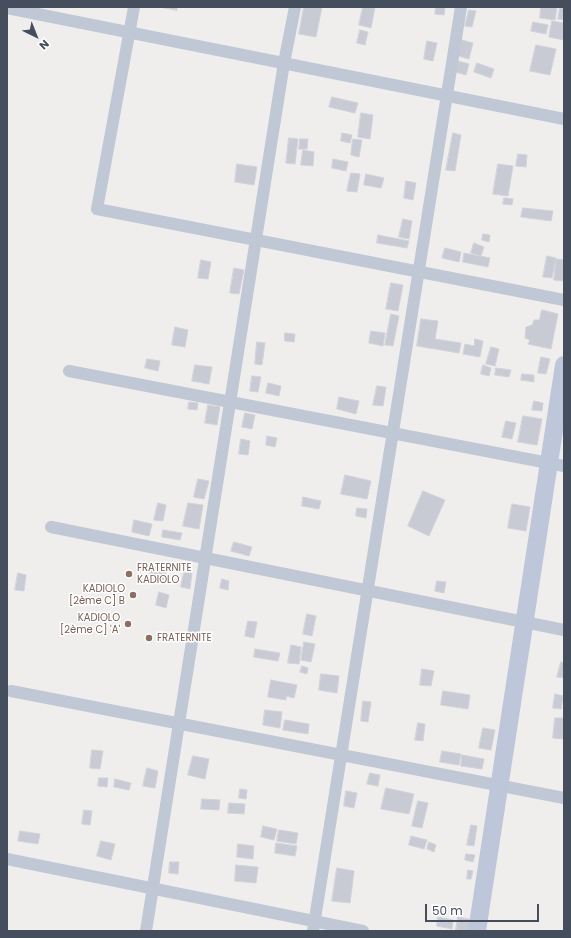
<!DOCTYPE html>
<html>
<head>
<meta charset="utf-8">
<style>
  body { margin:0 }
  #map { position:relative; width:571px; height:938px; overflow:hidden; background:#f0eded; font-family:Poppins,sans-serif }
  canvas { display:block }
  .frame { position:absolute; inset:0; border:8px solid #444e5d; pointer-events:none }
  .north { position:absolute; left:16px; top:16px; width:40px; height:40px; -webkit-text-stroke:3px #fff; paint-order:stroke; rotate:137deg; font-size:11px; font-weight:700; line-height:16px; text-align:center; color:#444e5d }
  .north::after { content:''; display:block; margin:auto; width:14px; height:18px; background:#444e5d; clip-path:polygon(50% 0,100% 100%,50% 72%,0 100%) }
  .scale { position:absolute; left:425px; top:904px; width:114px; height:18px; box-sizing:border-box; border:2px solid #444e5d; border-top:0; padding-left:5px; font-size:12px; line-height:14px; white-space:nowrap; color:#444e5d; -webkit-text-stroke:3px #fff; paint-order:stroke }
</style>
</head>
<body>
<div id="map">
<canvas width="571" height="938"></canvas>
<div class="frame"></div>
<div class="north">N</div>
<div class="scale">50 m</div>
</div>
<script>
const context = document.querySelector('canvas').getContext('2d');
context.lineJoin = 'round';
function fill(path, color) {
  context.fillStyle = color;
  context.fill(path, 'evenodd');
}
function trace(path, color, width, dash) {
  context.strokeStyle = color;
  context.lineWidth = width;
  context.lineCap = dash ? 'butt' : 'round';
  context.setLineDash(dash || []);
  context.stroke(path);
}
function write(font, color, halo, rows, align = 'center') {
  context.font = font + ' Poppins,sans-serif';
  context.lineWidth = 3;
  context.setLineDash([]);
  context.textBaseline = 'middle';
  context.strokeStyle = halo;
  context.fillStyle = color;
  for (const [text, x, y, turn = 0] of rows) {
    context.save();
    context.translate(x, y);
    context.rotate((+turn || 0) * Math.PI / 180);
    context.textAlign = isNaN(turn) ? turn : align;
    if (halo) context.strokeText(text, 0, 0);
    context.fillText(text, 0, 0);
    context.restore();
  }
}
const building = new Path2D(`
  M160,7H177V10Z
  M304,7H322L316,37L299,34Z
  M363,7H375L371,28L359,25Z
  M436,7H445L444,15L435,14Z
  M541,7H557L555,20L540,18Z
  M560,8L564,9V20L558,19Z
  M469,10L476,11L472,27L465,26Z
  M552,21L564,23V40L549,37Z
  M533,22L548,25L546,34L531,31Z
  M360,30L368,32L365,45L357,43Z
  M462,40L473,43L469,59L458,56Z
  M427,41L437,43L433,61L424,59Z
  M536,45L556,49L550,75L530,71Z
  M458,61L469,64L466,75L455,72Z
  M477,63L494,69L491,78L474,72Z
  M332,97L358,103L355,113L329,107Z
  M361,113L373,115L370,139L358,137Z
  M342,133L352,135L350,143L341,141Z
  M453,133L461,135L455,171L446,170Z
  M289,138L298,139L295,164L286,163Z
  M300,139H308L307,149H299Z
  M353,139L362,140L359,157L351,155Z
  M303,150L314,152L313,166L301,165Z
  M518,154L527,155L526,167L516,166Z
  M333,159L348,162L346,171L332,168Z
  M237,164L257,167L254,185L235,182Z
  M498,164L513,166L508,196L493,194Z
  M351,173L360,174L357,192L347,191Z
  M366,174L384,178L381,188L364,185Z
  M406,181L416,183L413,200L404,198Z
  M504,198L513,199L512,205L503,204Z
  M523,208L553,211L551,221L521,217Z
  M403,219L412,221L409,239L399,237Z
  M483,234L490,235L489,242L482,240Z
  M378,235L409,241L407,248L377,243Z
  M474,243L484,247L481,256L471,253Z
  M445,248L461,252L459,262L442,258Z
  M464,253L490,258L488,267L463,262Z
  M547,256L556,258L552,278L543,277Z
  M556,259L564,260V281L554,280Z
  M201,260L211,262L208,279L198,278Z
  M234,268L244,270L239,294L230,293Z
  M391,283L403,285L398,311L386,309Z
  M542,310L558,314L551,349L528,344L530,340L525,338L526,327L532,325L534,320H539Z
  M391,314L399,316L393,346L385,345Z
  M421,319L438,321L435,339L461,343L459,353L417,346Z
  M175,327L188,330L185,347L172,345Z
  M371,331L385,333L383,346L369,343Z
  M285,333L295,334L294,342L285,341Z
  M475,339L483,341L480,357L463,354L465,344L474,346Z
  M257,342L265,343L262,365L255,364Z
  M491,347L499,349L495,366L486,364Z
  M541,357L550,359L546,374L538,373Z
  M147,359L160,361L158,371L145,368Z
  M195,365L212,367L209,384L192,381Z
  M483,365L491,368L489,376L481,374Z
  M496,368L511,370L509,377L495,375Z
  M522,374L534,375V382L521,380Z
  M252,376L261,377L258,392L250,391Z
  M268,383L281,386L279,396L266,393Z
  M377,386L386,387L383,406L373,405Z
  M339,397L359,401L356,414L337,409Z
  M534,401L543,403L542,411L532,410Z
  M189,402L198,403L197,410L188,409Z
  M208,405L220,407L217,425L205,423Z
  M245,413L255,415L252,429L242,427Z
  M523,416L542,419L537,445L518,442Z
  M506,421L516,423L512,439L502,437Z
  M267,436L277,438L275,447L266,445Z
  M241,439L250,441L248,455L239,454Z
  M345,475L371,481L367,499L341,494Z
  M198,479L209,481L204,499L194,497Z
  M423,491L445,500L429,536L408,526Z
  M303,497L321,501L319,509L302,506Z
  M158,503L166,505L163,521L154,520Z
  M188,503L203,505L199,529L183,526Z
  M512,504L530,507L526,531L508,528Z
  M357,508L367,509L366,518L356,516Z
  M134,520L152,524L149,536L132,532Z
  M163,530L182,533L180,540L162,537Z
  M234,542L252,547L249,556L231,551Z
  M152,566L167,570L164,580L149,576Z
  M184,572L192,573L190,589L181,587Z
  M18,573L26,575L24,591L15,590Z
  M222,579L229,581L228,590L220,588Z
  M437,581L446,582L444,593L435,591Z
  M159,592L169,595L166,608L156,605Z
  M307,614L316,616L312,636L303,634Z
  M248,621L257,622L254,638L245,636Z
  M304,642L315,644L311,662L301,660Z
  M291,645L301,647L299,664L288,663Z
  M255,649L280,653L278,661L254,657Z
  M561,662L564,663V678L557,677Z
  M302,666L308,668L307,674L300,672Z
  M422,669L434,671L431,686L420,685Z
  M321,674L339,676L337,693L319,690Z
  M271,680L297,685L294,698L286,696V700L268,697Z
  M443,691L470,695L468,709L441,705Z
  M555,694L563,696L561,709L553,708Z
  M363,701L371,702L368,722L361,721Z
  M265,710L282,712L280,728L263,725Z
  M555,718H564V739L553,738Z
  M285,720L309,724L308,734L283,730Z
  M418,723L425,724L423,741L415,740Z
  M483,728L495,730L491,750L479,748Z
  M92,750L103,751L100,769L90,768Z
  M442,751L461,754L459,765L440,762Z
  M462,755L484,759L482,769L461,766Z
  M193,756L209,759L205,779L188,775Z
  M147,768L158,771L155,788L143,786Z
  M370,773L380,775L378,786L367,784Z
  M99,778H108L107,787L98,786Z
  M115,779L131,783L129,790L114,787Z
  M386,788L414,794L409,814L381,809Z
  M240,789L247,790L246,799L239,798Z
  M346,791L357,793L354,808L344,806Z
  M202,799L220,800L219,810L201,809Z
  M418,801L428,803L422,828L412,826Z
  M229,803L245,804L244,814L228,813Z
  M84,810L92,811L90,825L82,824Z
  M471,825L477,826L474,846L467,845Z
  M263,826L277,829L274,840L261,837Z
  M279,830L298,833L296,844L277,841Z
  M20,831L40,834L38,844L18,841Z
  M411,836L427,840L424,849L409,845Z
  M101,841L115,844L111,860L97,856Z
  M429,842L436,845L434,852L427,849Z
  M276,843L297,846L295,856L275,853Z
  M238,844L254,846L253,859L237,857Z
  M466,854L475,855L473,862L465,860Z
  M170,862H179L178,874L169,873Z
  M236,865L258,867L256,883L235,881Z
  M337,868L354,871L350,903L332,901Z
  M468,870L473,871L471,879H467Z
  M438,917L453,920L452,929L437,926Z
  M458,917L474,920L472,931L456,930Z`);
fill(building, '#c9cbd4');
trace(building, '#d1d2da', 1);
trace(new Path2D(`
  M134,7L97,209L564,300
  M7,8L564,119
  M69,371L564,466
  M51,527L564,630
  M11,691L564,798
  M7,859L363,931
  M146,931L284,63L295,7
  M313,931L461,7`), '#bfc8d4', 12);
trace(new Path2D(`
  M477,931L564,365`), '#bec7d9', 18);
for (const [x, y, r, color] of [
  [129,574,4,"#8d6e63"],
  [133,595,4,"#8d6e63"],
  [128,624,4,"#8d6e63"],
  [149,638,4,"#8d6e63"]
]) {
  const dot = new Path2D();
  dot.arc(x, y, r, 0, 2 * Math.PI);
  context.fillStyle = color;
  context.fill(dot);
  trace(dot, '#fff', 1.5);
}
write('10px', '#785e54', '#fff', [
  ["FRATERNITE",137,568],
  ["KADIOLO",137,580],
  ["KADIOLO",125,589,"right"],
  ["[2ème C] B",125,601,"right"],
  ["KADIOLO",120,618,"right"],
  ["[2ème C] 'A'",120,630,"right"],
  ["FRATERNITE",157,638]
], 'left');
</script>
</body>
</html>
